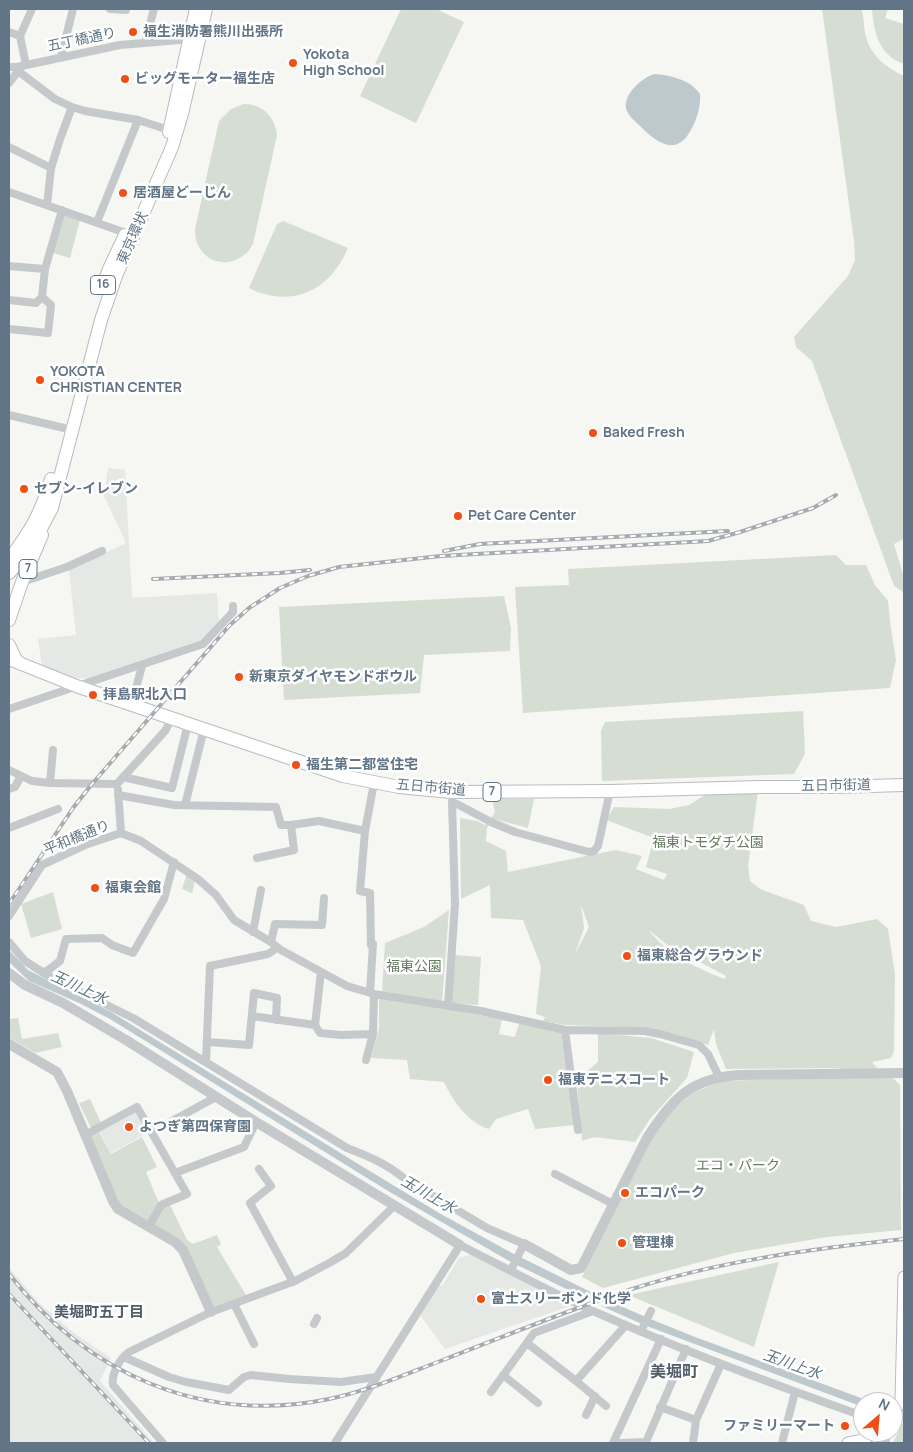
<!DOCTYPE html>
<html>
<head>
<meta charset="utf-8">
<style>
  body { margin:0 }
  #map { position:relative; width:913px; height:1452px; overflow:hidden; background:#f6f6f2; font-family:Manrope,sans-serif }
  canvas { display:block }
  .frame { position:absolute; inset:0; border:10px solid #627586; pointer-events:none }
  .north { position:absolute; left:853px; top:1392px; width:50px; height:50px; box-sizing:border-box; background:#fff; border:1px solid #c0c8cf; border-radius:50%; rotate:27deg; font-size:14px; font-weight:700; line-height:20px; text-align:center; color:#627586 }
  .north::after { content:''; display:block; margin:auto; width:18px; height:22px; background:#f14e16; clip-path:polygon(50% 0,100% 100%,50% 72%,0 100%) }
</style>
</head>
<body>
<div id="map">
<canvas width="913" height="1452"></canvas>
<div class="frame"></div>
<div class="north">N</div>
</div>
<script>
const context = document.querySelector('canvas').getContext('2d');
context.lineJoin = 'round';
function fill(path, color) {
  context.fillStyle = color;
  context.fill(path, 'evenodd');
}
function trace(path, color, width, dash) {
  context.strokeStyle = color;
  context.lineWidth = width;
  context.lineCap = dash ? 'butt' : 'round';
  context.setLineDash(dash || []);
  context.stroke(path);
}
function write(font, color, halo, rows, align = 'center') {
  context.font = font + ' Manrope,"Noto Sans JP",sans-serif';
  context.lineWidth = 5;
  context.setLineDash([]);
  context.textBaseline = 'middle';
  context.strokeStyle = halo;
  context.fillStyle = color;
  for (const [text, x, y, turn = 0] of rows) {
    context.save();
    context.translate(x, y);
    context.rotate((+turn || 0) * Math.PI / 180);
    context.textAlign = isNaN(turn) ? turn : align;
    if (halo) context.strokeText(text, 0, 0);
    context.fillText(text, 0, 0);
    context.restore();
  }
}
fill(new Path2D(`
  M108,468L125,470L132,598L217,593L219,626L205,642L92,679L74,678L42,666L38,639L76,635L69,570L126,543L104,496Z
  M136,1110L149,1132L111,1153L99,1130Z
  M474,1254L573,1305L445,1349L420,1315L438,1284L442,1286L459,1258Z
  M9,1268L39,1303L74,1333L111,1358L100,1381L154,1443H9Z`), '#e6e8e5');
fill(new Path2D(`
  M401,9H436L464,22L416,123L360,96Z
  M822,9H861C865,18 863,27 866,37C871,56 887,68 904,76V539L894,544L904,578L903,592L894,586L812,361L796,347L794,337L848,276L855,260L854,241Z
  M872,9H888L885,18L904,24V64C879,55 874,33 872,9Z
  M244,104C263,104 275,117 277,135L253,244C236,275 194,264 195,229L219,121L231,109Z
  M64,214L80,220L70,258L53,253Z
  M283,221L348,248C330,291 291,309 249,288L277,224Z
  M836,555L846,565H866L875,585L888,601L891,629L896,660L890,688L523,713L515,587L569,585L568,569Z
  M504,596L511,628L510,651L424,655L420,693L284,700L279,607Z
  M803,711L805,754L794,774L602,781L601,731L605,722Z
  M758,791L748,866L750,881L760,889L804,905L811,921L836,927L877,919L888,929L895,974L894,1051L891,1058L872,1062L886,1078H893L900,1085L901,1230L827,1237L734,1253L603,1288L582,1277L652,1138L670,1111L693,1093L721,1081L842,1077L839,1068L726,1069L716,1044L714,1029L708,1045L652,1028L565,1025L543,1021L545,1017L536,1014L541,966L523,920L491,918L490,885L461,899L460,818L477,821L485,825L495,813L492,799H534L528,828L494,819L487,828L486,841L506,851L508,872L616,850L642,856L636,869L664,880L667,874L646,867L654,838L606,820L614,807L669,809L689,805L708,793ZM581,905L589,927L575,954L584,928ZM649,930L666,944L726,976L725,979C698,969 666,954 649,930Z
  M187,873L195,881L192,893L182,889Z
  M53,892L62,929L31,938L21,904Z
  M449,910L442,1003L382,991L385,943L424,927Z
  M455,955L481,957L478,1005L451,1003Z
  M379,997L502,1019L499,1034L515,1037L519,1023L561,1031L575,1125L535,1129L528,1109L496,1119L489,1129C468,1123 453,1101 444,1082L410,1079L407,1060L371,1058L379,1028Z
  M18,1018L22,1039L58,1033L62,1047L36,1053L9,1038V1019Z
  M598,1033L651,1038L694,1052L687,1078L650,1119L635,1142L594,1137L582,1141L577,1084L580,1077L598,1062Z
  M90,1099L101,1123L91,1128L79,1103Z
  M98,1130L111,1154L142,1137L157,1167L146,1172L161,1208L170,1205L187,1240L193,1244L217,1235L221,1244L217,1247L246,1295L213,1307L186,1247L121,1207L89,1136Z
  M779,1262L754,1347L628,1295Z
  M902,1424L904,1425V1443H893Z`), '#d6ded3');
fill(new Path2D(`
  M654,74C670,75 691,80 700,94C701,106 697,118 692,128C677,158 657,143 640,126C635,121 627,115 626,108C624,93 642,78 654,74Z
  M9,950L28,970L111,1012L355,1162L439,1213L512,1253L607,1300L648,1318L695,1337L872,1402H863V1407L644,1325L599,1305L509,1261L388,1191L110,1019L79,1003L29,981L9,962Z`), '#bec9ce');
fill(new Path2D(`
  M601,1294L615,1300L598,1308L585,1301Z`), '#f6f6f2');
const secondary = new Path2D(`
  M893,1414L901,1401L904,1277
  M848,1443L859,1441L877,1432`);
const primary = new Path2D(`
  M9,620L22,582L42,535
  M9,645L16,660L21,664
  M9,659L79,687L343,776L399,787L451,792L610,791L761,787H836L904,785`);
const trunk = new Path2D(`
  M169,132L196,9
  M102,288L109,269L125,235
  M9,560C30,531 41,514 51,479
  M9,573L21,560L34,542L52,508L101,320L116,276L172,147L182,114L206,9`);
trace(secondary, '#b7bcc1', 13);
trace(primary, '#b8bcc0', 14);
trace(trunk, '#b7bbbe', 14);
trace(new Path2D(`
  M110,9L126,10V9
  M9,32L20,36L32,9
  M20,36L26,65
  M145,43L154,9
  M61,57L73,9
  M9,67H17L120,45L192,39
  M17,67L18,71L55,99L72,107L85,111L138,120L169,130
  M9,83L18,71
  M9,147L51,168
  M9,192L126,233
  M47,205L51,168L60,139L72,107
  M97,222L138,120
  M9,266L45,269
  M9,300L36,303L42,297
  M9,329L48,333L51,305L42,297L45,269L62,210
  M9,415L64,428
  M22,582L67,567L102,551
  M132,703L142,666
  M9,709L203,644L233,612V606
  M9,770L32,781L50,783L117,784L165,731L172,718
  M123,777L172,788L188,724
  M50,783L53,750
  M9,789L15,787L21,776
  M118,790L121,833
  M118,795L174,805L276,807L281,825H291L294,850L257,858
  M452,803L457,804L491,822L515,832L589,852L594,851L598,846L610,791
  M185,805L204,729
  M291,825L319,821L365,831
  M9,828L58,809
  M121,833L141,841L198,879L216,895L234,920L271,942L281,950L347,986L374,994L481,1011L565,1030L645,1031L660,1034L699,1045L708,1054L719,1077
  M9,916L42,865L85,845L121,833
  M253,932L261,890
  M9,942L25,961L52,978L133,1018L347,1148C368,1156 387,1164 405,1179L487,1228L524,1244L511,1270
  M271,942L275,924L322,925L324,898
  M371,945L370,893L360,891L365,831L374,783
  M42,972L47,971L60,961L66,939L102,938L112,945L133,953L164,899L174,862
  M321,972L315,1025L320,1033L341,1035L373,1034L374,994
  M370,992L373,944
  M448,1006L455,904L452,801
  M252,1016L315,1025
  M565,1030L578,1130
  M208,1042L249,1045L254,993L277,998L276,1020
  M366,1060L373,1034
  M206,1061L210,966L268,954L277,948
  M152,1132L216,1097
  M85,1135L137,1107L187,1194L161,1205L149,1226
  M259,1169L271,1186L250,1203L293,1282
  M175,1173L244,1147L256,1122
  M555,1174L613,1204
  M234,1304L254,1344
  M314,1324L317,1318
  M641,1331L651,1311
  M527,1343L576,1381L626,1325
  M124,1357L169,1377L186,1382L229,1390L244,1377L251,1375L289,1379L341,1382L376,1377
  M503,1375L538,1403
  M576,1381L606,1406
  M491,1392L534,1333L593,1311
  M660,1407L696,1420
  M586,1415L595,1396
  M163,1443L113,1385C111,1374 120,1358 129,1352L211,1312L295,1281L331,1262L346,1253L394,1206
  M335,1443L460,1245C504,1267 548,1291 593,1311C681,1350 772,1384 863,1416
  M613,1443L661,1339
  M619,1443L646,1442L686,1349
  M693,1443L696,1420L721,1364
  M782,1443L795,1392
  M885,1443L887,1435L886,1432`), '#c5c9cc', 8);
trace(new Path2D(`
  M9,973L25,985L63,1003L126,1040L256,1122L460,1245
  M9,1044L57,1072L67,1091L113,1201L118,1209L175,1242L183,1250L211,1312
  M524,1244L571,1270L581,1268L647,1138C672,1099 691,1078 739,1075L904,1073`), '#c5c9cc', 10);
trace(secondary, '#fff', 11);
trace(primary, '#fff', 12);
trace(trunk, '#fff', 12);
const rail = new Path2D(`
  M444,551L480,544L728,531
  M153,579L280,573L310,570
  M9,904L73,808L92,784L229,626L249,608L280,588L308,576L339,567L441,556L708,541L740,532L813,508L836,495
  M9,1274C87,1374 202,1425 329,1399C368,1391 406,1374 443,1360C505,1336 566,1311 629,1290C718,1261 811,1249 904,1239
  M9,1294L149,1443`);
trace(rail, '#a5abb1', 4);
trace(rail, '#fff', 2, [5.5]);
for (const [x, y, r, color] of [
  [133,32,5,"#f14e16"],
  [293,63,5,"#f14e16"],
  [125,79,5,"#f14e16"],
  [123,193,5,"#f14e16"],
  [40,380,5,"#f14e16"],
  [593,433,5,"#f14e16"],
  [24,489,5,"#f14e16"],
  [458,516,5,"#f14e16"],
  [239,677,5,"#f14e16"],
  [93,695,5,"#f14e16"],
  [296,765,5,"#f14e16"],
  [95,888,5,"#f14e16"],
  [627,956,5,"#f14e16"],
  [548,1080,5,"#f14e16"],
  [129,1127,5,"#f14e16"],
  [625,1193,5,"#f14e16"],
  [622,1243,5,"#f14e16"],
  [481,1299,5,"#f14e16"],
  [845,1426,5,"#f14e16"]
]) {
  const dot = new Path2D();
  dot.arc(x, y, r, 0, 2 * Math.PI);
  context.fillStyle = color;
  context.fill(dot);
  trace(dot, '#fff', 2);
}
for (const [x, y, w] of [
  [103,285,25],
  [28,569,18],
  [492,792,18]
]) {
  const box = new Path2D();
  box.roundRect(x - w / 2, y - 9.5, w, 19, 4);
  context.fillStyle = '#fff';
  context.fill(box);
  trace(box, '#627586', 1);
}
write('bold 12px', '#627586', null, [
  ["16",103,285],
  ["7",28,569],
  ["7",492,792]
]);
write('bold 14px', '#627586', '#fff', [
  ["福生消防署熊川出張所",143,32],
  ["Yokota",303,55],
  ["High School",303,71],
  ["ビッグモーター福生店",135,79],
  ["居酒屋どーじん",133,193],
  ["YOKOTA",50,372],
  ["CHRISTIAN CENTER",50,388],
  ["Baked Fresh",603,433],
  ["セブン-イレブン",34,489],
  ["Pet Care Center",468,516],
  ["新東京ダイヤモンドボウル",249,677],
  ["拝島駅北入口",103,695],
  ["福生第二都営住宅",306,765],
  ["福東会館",105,888],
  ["福東総合グラウンド",637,956],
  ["福東テニスコート",558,1080],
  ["よつぎ第四保育園",139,1127],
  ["エコパーク",635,1193],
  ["管理棟",632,1243],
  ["富士スリーボンド化学",491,1299],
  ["ファミリーマート",835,1426,"right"]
], 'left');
write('14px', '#627586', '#fff', [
  ["五丁橋通り",82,40,-12],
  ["東京環状",133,238,-66],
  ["五日市街道",836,786,-1],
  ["五日市街道",431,788,5],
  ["平和橋通り",77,838,-22]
]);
write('14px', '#667c62', '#fff', [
  ["福東トモダチ公園",708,843],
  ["福東公園",414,967],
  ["エコ・パーク",738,1166]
]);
write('italic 15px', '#5e7783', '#fff', [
  ["玉川上水",79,988,25],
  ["玉川上水",428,1195,30],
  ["玉川上水",792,1365,20]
]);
write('bold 15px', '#515e6a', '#fff', [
  ["美堀町五丁目",99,1313]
]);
write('bold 16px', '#515e6a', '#fff', [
  ["美堀町",674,1373]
]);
</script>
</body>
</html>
